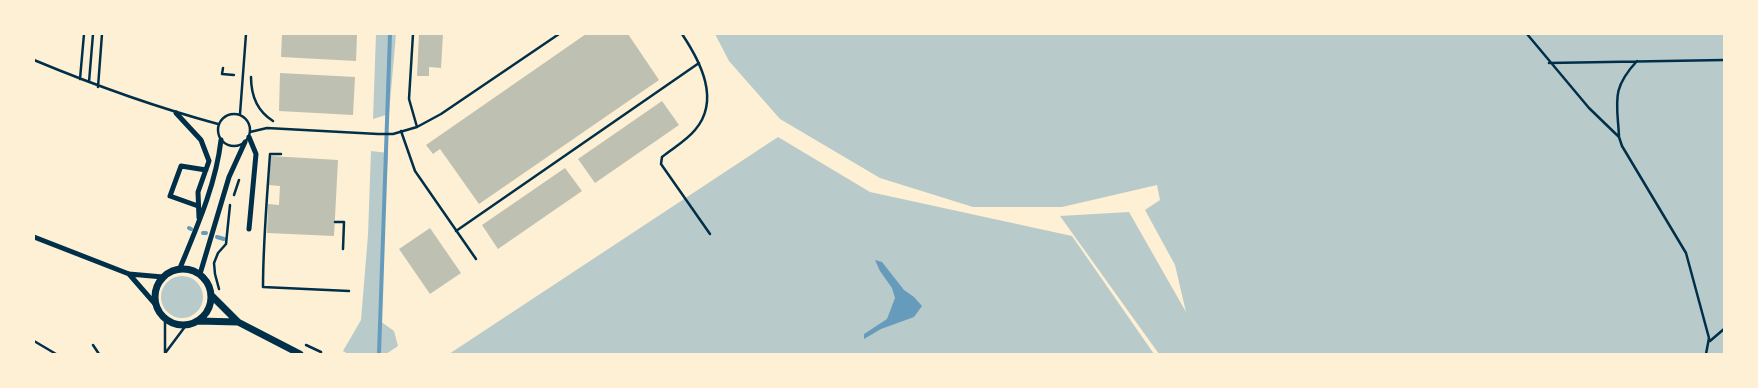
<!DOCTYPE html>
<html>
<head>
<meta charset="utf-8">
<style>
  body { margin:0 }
  #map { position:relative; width:1758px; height:388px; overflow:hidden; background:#fdf0d5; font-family:"PT Sans Narrow",sans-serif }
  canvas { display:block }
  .frame { position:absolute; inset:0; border:35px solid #fdf0d5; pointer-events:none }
</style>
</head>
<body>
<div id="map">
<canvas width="1758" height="388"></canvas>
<div class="frame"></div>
</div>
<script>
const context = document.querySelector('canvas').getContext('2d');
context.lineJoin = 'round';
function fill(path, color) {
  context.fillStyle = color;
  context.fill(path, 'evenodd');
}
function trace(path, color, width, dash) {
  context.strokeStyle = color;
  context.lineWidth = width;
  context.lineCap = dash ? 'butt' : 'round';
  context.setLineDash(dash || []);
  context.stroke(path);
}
fill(new Path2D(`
  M376,34H396L389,114L373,119Z
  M715,34H1724V354H1159L1060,216L1129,212L1186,312L1175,265L1145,210L1160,200L1157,185L1062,207H973L880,178L780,119L729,61Z
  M778,137L870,192L1072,236L1154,354H449Z
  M371,151L388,153L381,273L380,321L394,331L398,346L386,354H348L343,351L361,320L368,235Z
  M161 297a21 21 0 1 1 42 0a21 21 0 1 1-42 0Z`), '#b9caca');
fill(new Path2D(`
  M875,260L882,262L904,290L914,297L922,306L914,317L881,329L864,339V334L887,319L895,298L892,288L880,271Z`), '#669bbc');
trace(new Path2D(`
  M189,228L191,229
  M203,233H206
  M217,237L224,239
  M379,354L390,34`), '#669bbc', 4);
fill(new Path2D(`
  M282,34H357L356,61L281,57Z
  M419,34H443L441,68L429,67V76H417Z
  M586,34H628L659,80L479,204L440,149L433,154L426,145Z
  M280,73L355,77L353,115L279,111Z
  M662,101L679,125L595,183L578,159Z
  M271,156L338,160L334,236L267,233L268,204L279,205L280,186L269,185Z
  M565,168L582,191L498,249L482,225Z
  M430,228L461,273L430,294L399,249Z`), '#bec0b2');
trace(new Path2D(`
  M1527,34L1589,108L1619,137L1622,146L1686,253L1709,338L1706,354
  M1549,63L1724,60
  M223,68L222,74L234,75
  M251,77C251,96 257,111 273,121
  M1619,136C1617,101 1611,89 1637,61
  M281,154H270C267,198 263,243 263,287L349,291
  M234,195L239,180
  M335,222H344L343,249
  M219,289L215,274L214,263L218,253L226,244L230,205
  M1710,341L1724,329
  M306,345L321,352V354`), '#003049', 2.5);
trace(new Path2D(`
  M413,34L409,99L417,127
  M682,34C700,61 721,100 695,130C686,141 673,148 662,157L661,164L710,234
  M34,60C94,85 155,107 218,124
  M80,79L84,34
  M89,82L93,34
  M98,87L102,34
  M218 130a16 16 0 1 1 32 0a16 16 0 1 1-32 0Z
  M240,114L246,34
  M401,131L415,171L476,259
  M250,132L267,128L378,134H393L417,127L441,114L559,34
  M456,231L699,63
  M165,318V354
  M34,341L56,354
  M93,345L99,354
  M166,352L187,324`), '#003049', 2.5);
trace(new Path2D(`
  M176,113L201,140L209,161L198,192L199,218
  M198,206L170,196L181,166L206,170
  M249,229L256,154L249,137
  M34,237L129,274L163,277
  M180,268C197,227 216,184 221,140
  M129,274L156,305
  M200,274L229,177L245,142`), '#003049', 5);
trace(new Path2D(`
  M155 297a28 28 0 1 1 56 0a28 28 0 1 1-56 0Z
  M212,296L238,322L300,354
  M198,321L238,322`), '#003049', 7);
</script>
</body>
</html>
